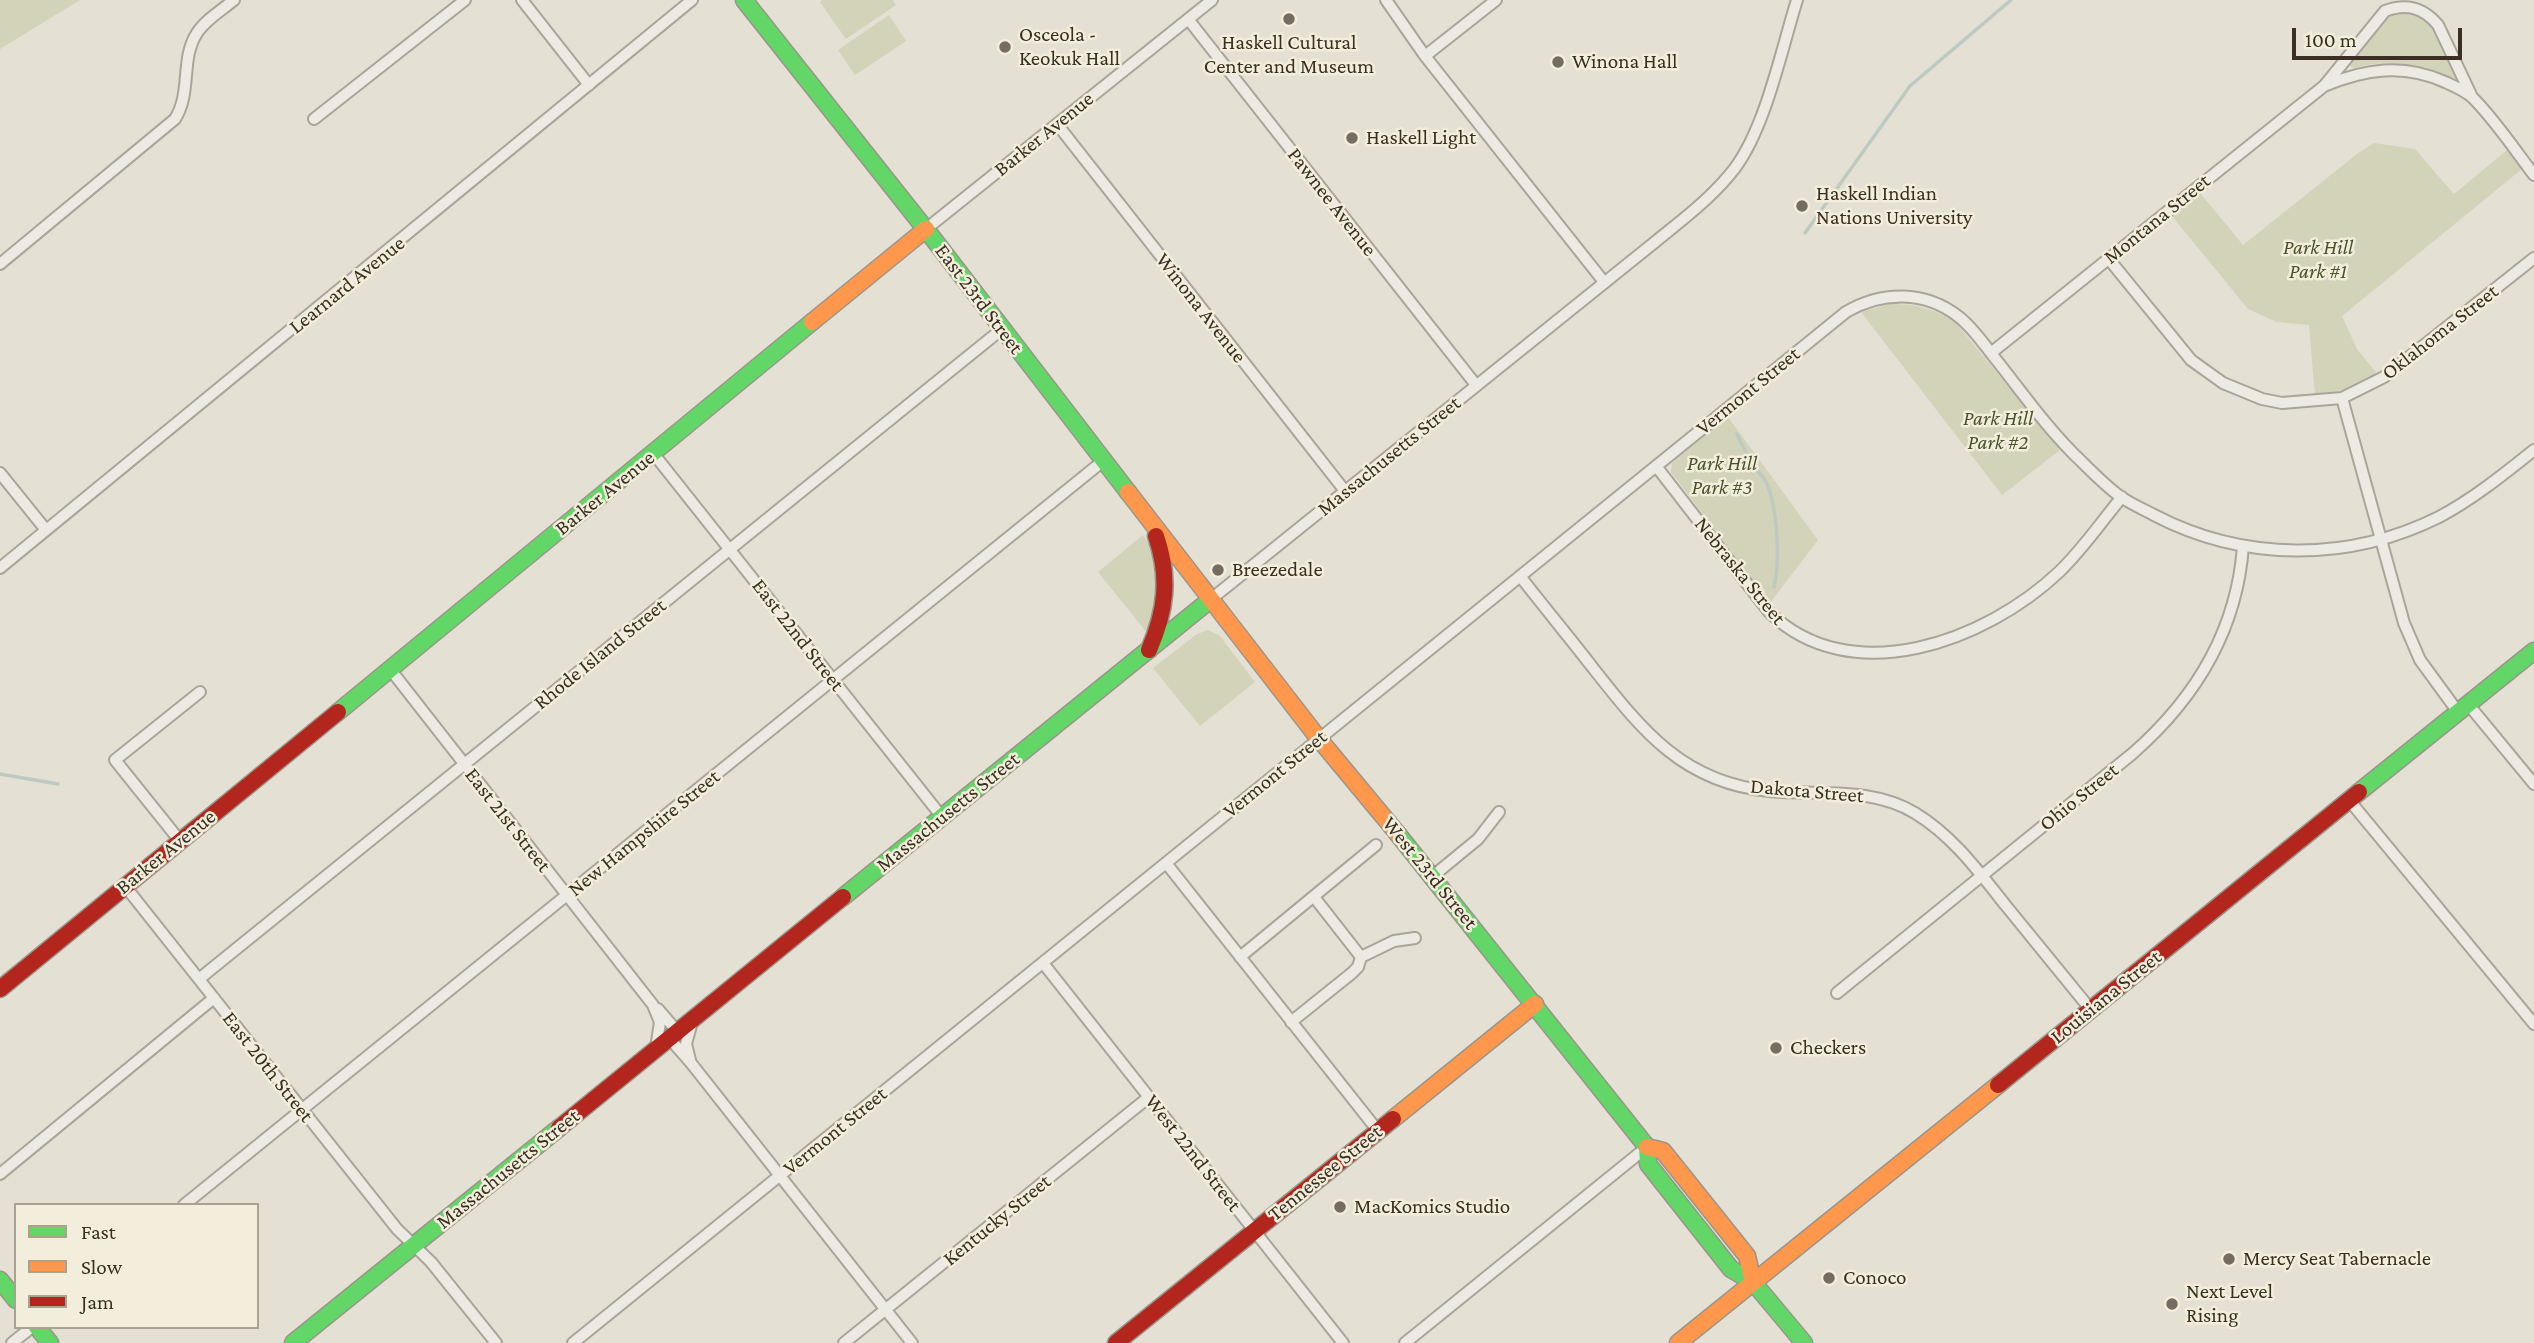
<!DOCTYPE html>
<html>
<head>
<meta charset="utf-8">
<style>
  body { margin:0 }
  #map { position:relative; width:2534px; height:1343px; overflow:hidden; background:#e4e0d3; font-family:"Crimson Pro",serif }
  canvas { display:block }
  .legend { position:absolute; left:14px; top:1203px; width:245px; height:126px; box-sizing:border-box; background:#f3eddb; border:2px solid #a9a191; margin:0; padding:9px 12px; list-style:none; font-size:21px; color:#392f23 }
  .legend li { display:flex; align-items:center; gap:14px; height:35px }
  .legend b { width:35px; border:2px solid #a9a191 }
  .scale { position:absolute; left:2292px; top:28px; width:170px; height:32px; box-sizing:border-box; border:4px solid #392f23; border-top:0; padding-left:9px; font-size:21px; line-height:24px; white-space:nowrap; color:#392f23; -webkit-text-stroke:5px #f3eddb; paint-order:stroke }
</style>
</head>
<body>
<div id="map">
<canvas width="2534" height="1343"></canvas>
<ul class="legend">
<li><b style="height:9px;background:#63d668"></b>Fast</li>
<li><b style="height:9px;background:#ff974d"></b>Slow</li>
<li><b style="height:9px;background:#b3261e"></b>Jam</li>
</ul>
<div class="scale">100 m</div>
</div>
<script>
const context = document.querySelector('canvas').getContext('2d');
context.lineJoin = 'round';
function fill(path, color) {
  context.fillStyle = color;
  context.fill(path, 'evenodd');
}
function trace(path, color, width, dash) {
  context.strokeStyle = color;
  context.lineWidth = width;
  context.lineCap = dash ? 'butt' : 'round';
  context.setLineDash(dash || []);
  context.stroke(path);
}
function write(font, color, halo, rows, align = 'center') {
  context.font = font + ' "Crimson Pro",serif';
  context.lineWidth = 5;
  context.setLineDash([]);
  context.textBaseline = 'middle';
  context.strokeStyle = halo;
  context.fillStyle = color;
  for (const [text, x, y, turn = 0] of rows) {
    context.save();
    context.translate(x, y);
    context.rotate((+turn || 0) * Math.PI / 180);
    context.textAlign = isNaN(turn) ? turn : align;
    if (halo) context.strokeText(text, 0, 0);
    context.fillText(text, 0, 0);
    context.restore();
  }
}
fill(new Path2D(`
  M0,0H80L0,49Z
  M822,0H893L896,5L846,39L820,2Z
  M2404,12C2436,16 2444,51 2458,77L2456,79C2419,67 2393,57 2354,68L2350,66V62C2364,44 2379,15 2404,12Z
  M889,15L906,41L855,75L838,50Z
  M2374,143L2415,149L2454,194L2507,150L2522,169L2342,316L2357,349L2378,375L2346,389L2315,396L2309,325L2277,322L2248,309L2172,216L2200,193L2243,245L2357,154Z
  M1890,304C1915,304 1935,308 1956,323L2060,450L2002,495L1861,312Z
  M1728,417L1818,540L1770,603L1671,472L1672,463L1675,459Z
  M1143,535L1150,546L1162,582L1148,634L1098,572Z
  M1208,630L1220,636L1255,682L1200,726L1153,668L1197,634Z`), '#d2d3b8');
trace(new Path2D(`
  M1805,233L1910,86L2011,0
  M1737,434C1742,445 1748,457 1755,468C1758,472 1762,476 1765,480C1778,504 1780,561 1774,587
  M0,774L58,784`), '#bdcac2', 3.5);
const street = new Path2D(`
  M522,0L589,85
  M1386,0L1425,56L1604,282
  M1188,19L1476,385
  M1425,56L1496,0
  M2325,85L2385,11C2406,3 2423,7 2438,25L2472,97
  M314,119L465,0
  M1057,124L1345,491
  M926,229L1212,0
  M2108,258L2191,360L2223,383L2262,399L2282,403L2342,398L2384,377L2534,258
  M0,264L175,119C192,92 180,59 197,33C205,20 222,10 234,0
  M1991,353L2324,86C2365,69 2403,63 2445,82C2454,86 2466,91 2473,98C2495,120 2515,150 2534,175
  M2342,398L2404,623L2420,660L2458,712
  M653,453L942,817
  M1656,466L1769,612C1851,692 1986,641 2059,572C2083,549 2101,522 2122,497
  M0,473L46,530
  M0,568L692,0
  M1520,576C1544,607 1569,637 1593,668C1642,730 1683,783 1769,791C1819,796 1870,786 1915,813C1953,836 1979,872 2007,907C2035,941 2063,976 2091,1010
  M1210,600L1655,242C1683,219 1713,197 1735,168C1766,126 1781,51 1797,0
  M390,669L653,1005L660,1022L656,1048
  M2468,704L2534,784
  M2349,800L2534,1024
  M180,841L115,760L200,692
  M1166,863L1378,1131
  M1433,876L1478,839L1499,812
  M125,886L397,1229L431,1262L496,1343
  M1314,897L1361,957
  M1240,957L1376,845
  M1361,957L1394,941L1415,938
  M1043,963L1343,1343
  M199,979L1002,329
  M1837,993L2132,754C2195,699 2237,630 2243,546
  M658,1009L677,1031
  M1291,1022L1352,973L1358,967L1361,957
  M669,1038L691,1063L912,1343
  M690,1060L686,1044L692,1022
  M0,1174L214,998
  M184,1205L1103,461
  M12,1343L32,1327
  M573,1343L1718,416L1846,312C1882,291 1925,290 1959,317C1973,328 1983,343 1994,357C2022,392 2049,431 2082,462C2094,474 2108,488 2121,497C2131,504 2143,509 2154,515C2244,562 2349,562 2439,517C2473,499 2504,474 2534,450
  M844,1343L1149,1097
  M1405,1343L1647,1147`);
const fast = new Path2D(`
  M744,0L935,241L1128,492
  M338,712L812,322
  M2359,792L2534,651
  M1397,833L1647,1147L1648,1164L1731,1269L1753,1282L1804,1343
  M843,897L1210,600
  M0,1280L16,1300
  M37,1327L50,1343
  M293,1343L559,1128`);
const slow = new Path2D(`
  M812,322L926,229
  M1128,492L1319,739L1397,833
  M1393,1119L1535,1004
  M1647,1147L1663,1151L1747,1256L1753,1282
  M1678,1343L1998,1085`);
const jam = new Path2D(`
  M1149,650C1166,611 1170,577 1156,536
  M0,989L338,712
  M1998,1085L2359,792
  M559,1128L843,897
  M1116,1343L1393,1119`);
trace(street, '#aaa59b', 14);
trace(fast, '#9a958b', 19);
trace(slow, '#9a958b', 19);
trace(jam, '#9a958b', 19);
trace(street, '#edeae3', 10);
trace(fast, '#63d668', 16);
trace(slow, '#ff974d', 16);
trace(jam, '#b3261e', 16);
for (const [x, y, r, color] of [
  [1289,19,7,"#756d61"],
  [1005,47,7,"#756d61"],
  [1558,62,7,"#756d61"],
  [1352,138,7,"#756d61"],
  [1802,206,7,"#756d61"],
  [1218,570,7,"#756d61"],
  [1776,1048,7,"#756d61"],
  [1340,1207,7,"#756d61"],
  [2229,1259,7,"#756d61"],
  [1829,1278,7,"#756d61"],
  [2172,1304,7,"#756d61"]
]) {
  const dot = new Path2D();
  dot.arc(x, y, r, 0, 2 * Math.PI);
  context.fillStyle = color;
  context.fill(dot);
  trace(dot, '#f3eddb', 2.5);
}
write('21px', '#392f23', '#f3eddb', [
  ["Osceola -",1019,35],
  ["Keokuk Hall",1019,59],
  ["Haskell Cultural",1289,43,"center"],
  ["Center and Museum",1289,67,"center"],
  ["Winona Hall",1572,62],
  ["Haskell Light",1366,138],
  ["Haskell Indian",1816,194],
  ["Nations University",1816,218],
  ["Breezedale",1232,570],
  ["Checkers",1790,1048],
  ["MacKomics Studio",1354,1207],
  ["Mercy Seat Tabernacle",2243,1259],
  ["Conoco",1843,1278],
  ["Next Level",2186,1292],
  ["Rising",2186,1316]
], 'left');
write('21px', '#392f23', '#f3eddb', [
  ["Barker Avenue",1044,134,-39],
  ["Pawnee Avenue",1332,202,52],
  ["Montana Street",2157,219,-39],
  ["Learnard Avenue",347,285,-39],
  ["East 23rd Street",979,299,53],
  ["Winona Avenue",1201,308,52],
  ["Oklahoma Street",2440,332,-38],
  ["Vermont Street",1748,391,-39],
  ["Massachusetts Street",1389,456,-39],
  ["Barker Avenue",605,493,-39],
  ["Nebraska Street",1740,571,51],
  ["East 22nd Street",798,635,52],
  ["Rhode Island Street",600,654,-39],
  ["Vermont Street",1275,774,-39],
  ["Dakota Street",1807,791,5],
  ["Ohio Street",2079,797,-39],
  ["Massachusetts Street",948,812,-39],
  ["East 21st Street",508,820,52],
  ["New Hampshire Street",644,833,-39],
  ["Barker Avenue",166,852,-39],
  ["West 23rd Street",1430,873,51],
  ["Louisiana Street",2106,997,-39],
  ["East 20th Street",268,1067,52],
  ["Vermont Street",835,1131,-39],
  ["West 22nd Street",1193,1153,52],
  ["Massachusetts Street",508,1169,-39],
  ["Tennessee Street",1325,1173,-39],
  ["Kentucky Street",997,1220,-39]
]);
write('italic 21px', '#48542c', '#f3eddb', [
  ["Park Hill",2318,248],
  ["Park #1",2318,272],
  ["Park Hill",1998,419],
  ["Park #2",1998,443],
  ["Park Hill",1722,464],
  ["Park #3",1722,488]
]);
</script>
</body>
</html>
